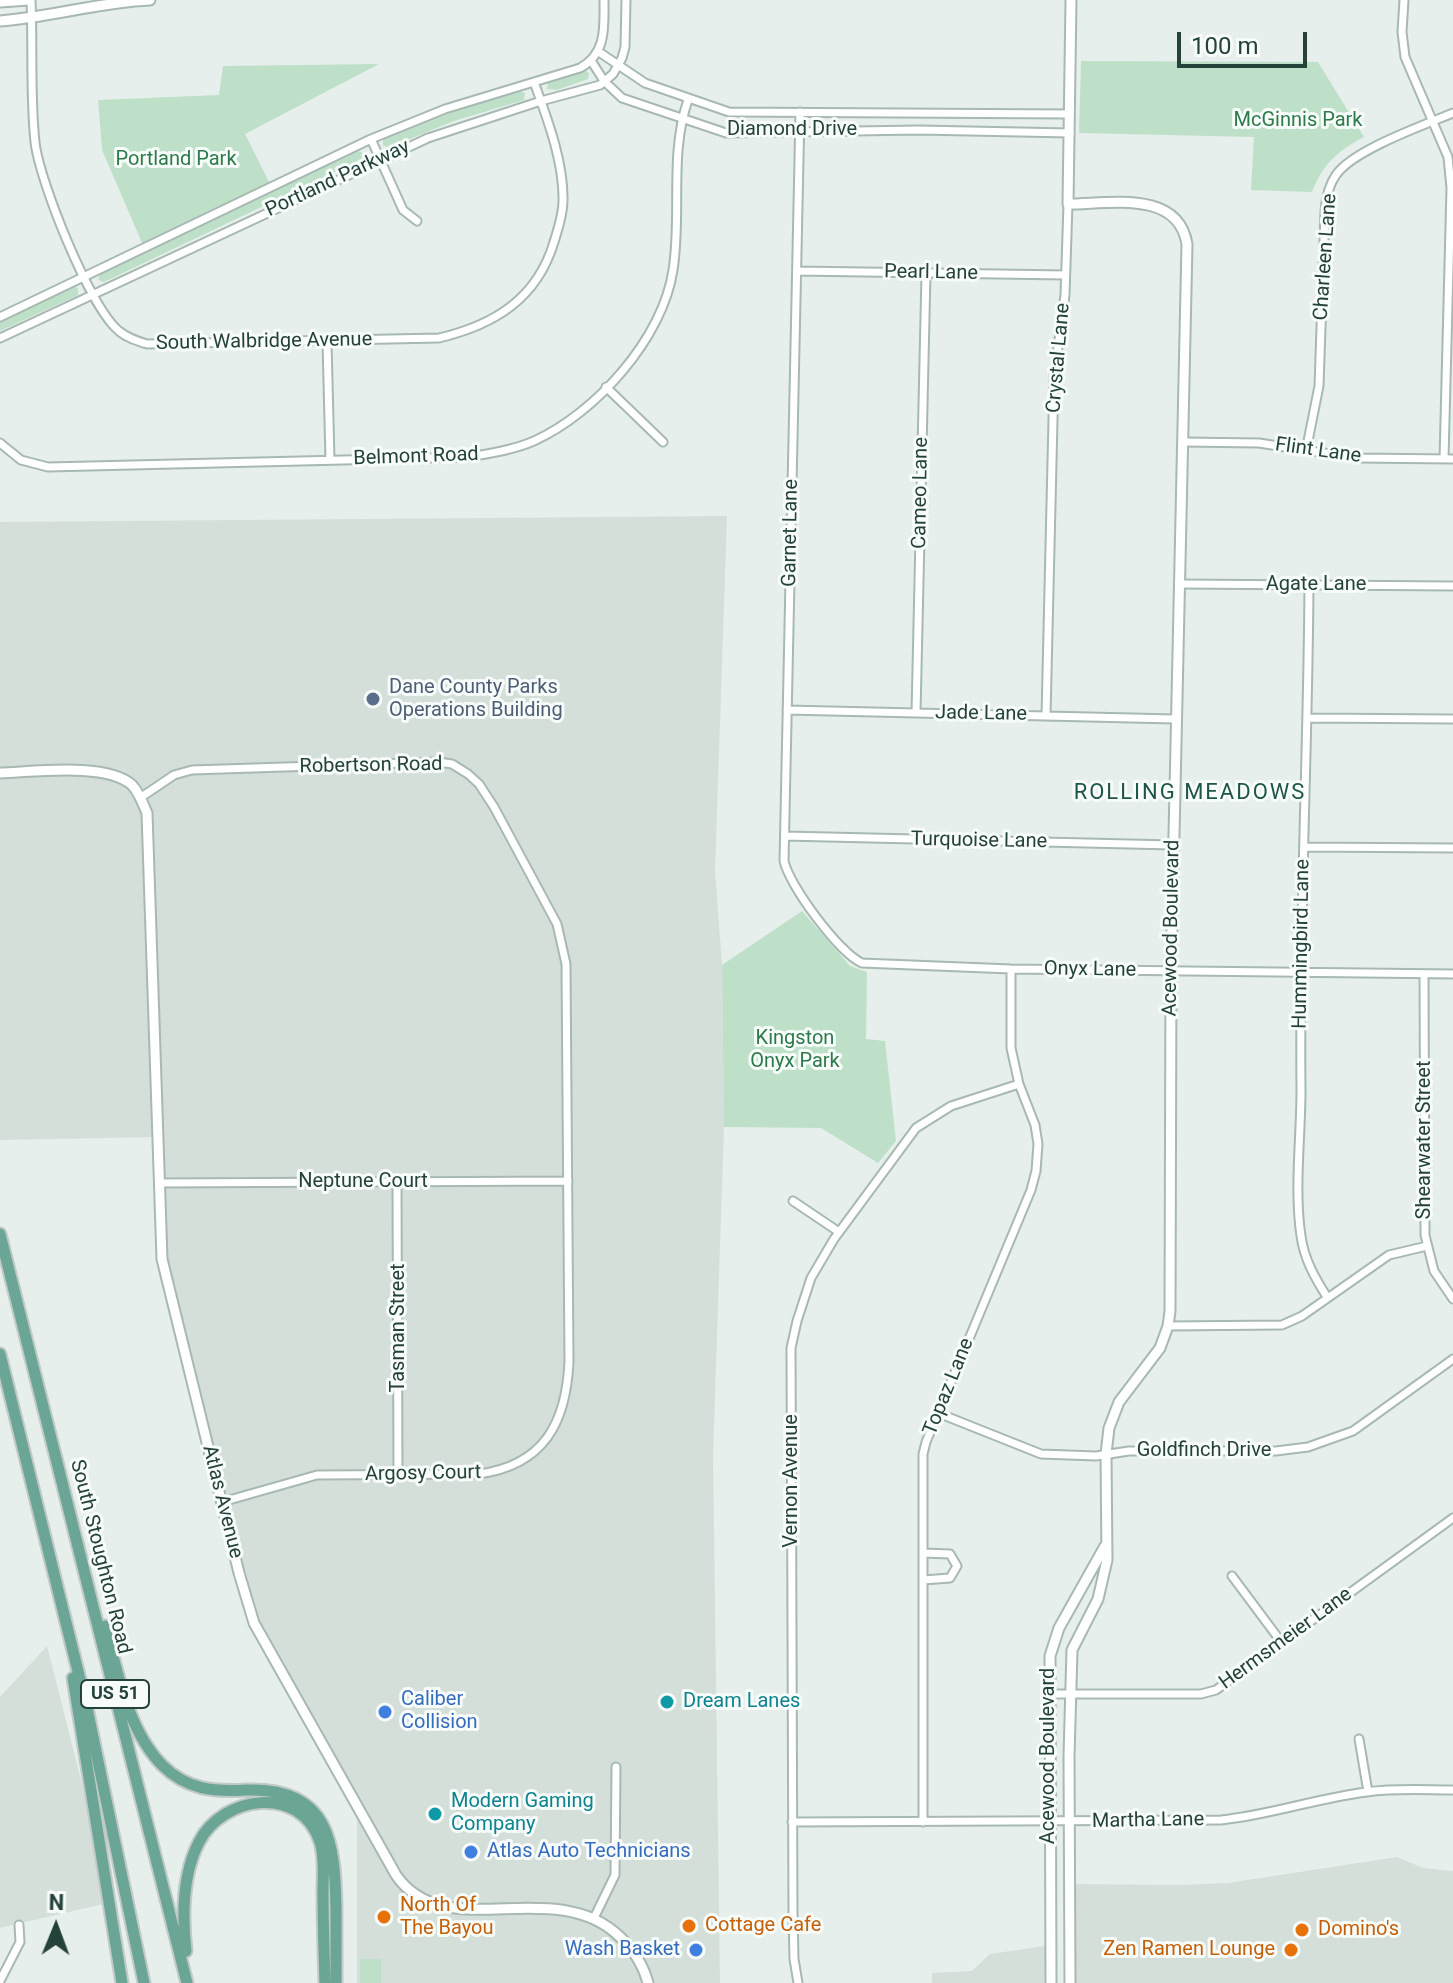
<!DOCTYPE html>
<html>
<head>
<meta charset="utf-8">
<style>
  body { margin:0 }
  #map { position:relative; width:1453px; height:1983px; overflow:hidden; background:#e6efeb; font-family:Roboto,sans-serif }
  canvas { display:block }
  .north { position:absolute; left:16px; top:1887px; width:80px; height:80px; -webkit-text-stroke:6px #f7fbf9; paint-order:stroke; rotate:1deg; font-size:22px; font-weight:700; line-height:32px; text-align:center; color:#24423a }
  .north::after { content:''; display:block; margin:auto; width:28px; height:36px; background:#24423a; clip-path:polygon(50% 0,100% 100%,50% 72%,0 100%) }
  .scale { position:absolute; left:1177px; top:32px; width:130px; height:36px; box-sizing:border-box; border:4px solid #24423a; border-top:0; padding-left:10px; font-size:24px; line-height:28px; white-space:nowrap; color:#24423a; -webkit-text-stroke:6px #f7fbf9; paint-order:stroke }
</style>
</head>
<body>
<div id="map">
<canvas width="1453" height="1983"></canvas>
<div class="north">N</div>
<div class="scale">100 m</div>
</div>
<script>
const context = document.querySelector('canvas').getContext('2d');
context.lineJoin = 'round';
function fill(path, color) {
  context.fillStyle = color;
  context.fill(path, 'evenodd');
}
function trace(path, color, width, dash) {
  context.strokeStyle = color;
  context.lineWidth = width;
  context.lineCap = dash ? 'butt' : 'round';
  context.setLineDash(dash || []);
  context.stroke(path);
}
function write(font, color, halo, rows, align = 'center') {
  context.font = font + ' Roboto,sans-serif';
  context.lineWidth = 6;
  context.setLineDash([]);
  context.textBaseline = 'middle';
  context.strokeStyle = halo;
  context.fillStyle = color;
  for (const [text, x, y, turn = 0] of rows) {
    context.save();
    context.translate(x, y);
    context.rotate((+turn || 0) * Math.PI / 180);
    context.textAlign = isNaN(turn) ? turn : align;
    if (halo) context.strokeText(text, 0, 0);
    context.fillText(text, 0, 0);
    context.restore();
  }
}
fill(new Path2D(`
  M727,516L715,871L722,965L724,1127L713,1455L720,1983H357V1806L254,1623L163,1264L157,1137L0,1140V522Z
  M47,1646L112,1902L0,1928V1697Z
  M1397,1857L1423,1868L1453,1871V1983H1070V1884L1181,1885L1228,1883Z
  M1051,1945V1983H932V1973L972,1971L990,1954Z`), '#d4dfda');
fill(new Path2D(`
  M1081,61L1318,62L1364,137C1337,151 1323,164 1312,192L1251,190L1254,137L1079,133Z
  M379,64L245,134L270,184L143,245L102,150L98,100L219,95L223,66Z
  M584,70L589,73L588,79L557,90L547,89L548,82Z
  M519,91L525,93L524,100L454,121L390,147L383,146V140L385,138L440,116Z
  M357,151L362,152V159L104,282L98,280L100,274Z
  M72,286L78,288V295L0,331V321Z
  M802,911L850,966L867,972L866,1039L885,1041L896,1141L878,1163L821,1128L724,1127L722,965Z
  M360,1959H381V1983H360Z`), '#bfe0c8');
const minor = new Path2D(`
  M31,0C33,47 30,95 35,142C39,180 90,308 119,331C127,338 137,341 147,344L439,338C494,325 537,299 554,242C558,229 563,215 563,201C564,162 547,118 534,82
  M1404,0L1402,32L1405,57L1448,157L1451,188L1444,459
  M599,52L645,83L729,112L1070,114
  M592,62L604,81L622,98L726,133L919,130L1070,133
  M800,112L784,861C789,885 839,953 862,963L1011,969L1453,974
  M371,139L403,210L417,221
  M797,271L1065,275
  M0,317L371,139L445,109L580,68C607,53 604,27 604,0
  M0,338L428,138L541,101L600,85L613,74L622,58L625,47L626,0
  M327,342L330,460
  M606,387L663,442
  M1183,442L1259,443L1356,458L1453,459
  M0,443L21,460L48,467L469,457C491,453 513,450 534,441C596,413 663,338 673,270C682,214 669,154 688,100
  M1306,451L1319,386L1325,211C1326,198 1328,186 1336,175C1353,150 1424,125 1453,113
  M1180,584L1453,586
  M1309,585C1308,753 1299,921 1301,1090C1301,1138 1294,1189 1301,1236C1304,1259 1315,1278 1327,1297
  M787,710L1175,719
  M916,713L926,273
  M1046,716L1054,377L1065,295L1068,204
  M1309,718L1453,719
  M140,798L174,775L192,770L438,762L452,764L468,774L479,784L494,807L557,924L566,964L569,1362C566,1423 544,1465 479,1474L317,1475L222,1502
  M785,836L1173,845
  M1305,847L1453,848
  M1424,974L1425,1235L1434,1271L1453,1299
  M397,1182L398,1474
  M159,1183L568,1181
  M793,1201L839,1232
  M1168,1326L1282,1325L1302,1316L1389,1255L1427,1246
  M938,1413L1041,1454L1096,1456L1129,1451H1276L1308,1447L1353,1431L1453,1359
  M923,1553L950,1554L957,1566L950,1578L923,1580
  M1232,1576L1282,1643
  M1049,1694H1201L1216,1690L1453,1518
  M1359,1739L1368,1792
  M792,1822L1221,1820C1271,1815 1317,1798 1367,1792C1395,1788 1425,1790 1453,1790
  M923,1822V1454L926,1442L1031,1190L1036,1171L1038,1144L1035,1125L1019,1084L1011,1048V969
  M594,1918L615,1875L616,1767
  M0,1981L20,1942L19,1925
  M798,1983L794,1959L793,1914L791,1348L797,1321L811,1278L834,1239L916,1128L951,1106L1019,1084`);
const tertiary = new Path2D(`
  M0,2L29,0
  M0,21C51,17 100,2 150,0
  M0,773C33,772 107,762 132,785C139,792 143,804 147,813L162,1259L239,1573L254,1623L396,1875C444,1946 554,1874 619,1936C634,1950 643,1964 648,1983
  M1051,1983L1050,1656L1059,1628L1105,1546
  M1070,1983L1069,1756L1072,1650L1098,1599L1107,1560L1106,1454L1109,1428L1119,1402L1160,1348L1168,1326L1170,1311L1171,971L1187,244C1178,189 1108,204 1068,204L1071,0`);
const primary = new Path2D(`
  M0,1234L187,1983
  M0,1354L87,1708L144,1983
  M105,1626C118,1672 127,1729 162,1765C187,1790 214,1792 246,1790C330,1787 335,1843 336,1910C336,1934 336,1959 336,1983
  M73,1678L122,1983
  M186,1951C182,1915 182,1875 199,1842C223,1795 301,1784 320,1842C325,1857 323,1875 323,1891C323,1922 324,1952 325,1983`);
trace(minor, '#a8b8b2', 11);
trace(tertiary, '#a8b8b2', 13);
trace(primary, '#c2cac8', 15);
trace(minor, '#fff', 7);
trace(tertiary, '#fff', 9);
trace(primary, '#6aa596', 11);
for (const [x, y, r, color] of [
  [373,699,8,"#5c6f8a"],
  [667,1702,8,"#0f9aa8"],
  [385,1712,8,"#3f7fe0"],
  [435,1814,8,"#0f9aa8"],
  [471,1852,8,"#3f7fe0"],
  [384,1917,8,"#e8710a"],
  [689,1926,8,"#e8710a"],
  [1302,1930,8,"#e8710a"],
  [696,1950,8,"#3f7fe0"],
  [1291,1950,8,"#e8710a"]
]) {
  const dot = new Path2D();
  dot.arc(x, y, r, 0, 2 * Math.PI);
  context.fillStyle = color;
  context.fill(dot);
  trace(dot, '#f7fbf9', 3);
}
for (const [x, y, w] of [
  [115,1694,68]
]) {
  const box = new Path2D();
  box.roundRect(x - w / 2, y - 14, w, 28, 6);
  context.fillStyle = '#f7fbf9';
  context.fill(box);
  trace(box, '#24423a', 2);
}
write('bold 18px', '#24423a', null, [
  ["US 51",115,1694]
]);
write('20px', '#2d7a4b', '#f7fbf9', [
  ["McGinnis Park",1298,121],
  ["Portland Park",176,160],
  ["Kingston",795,1039],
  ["Onyx Park",795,1062]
]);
write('20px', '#24423a', '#f7fbf9', [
  ["Diamond Drive",792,130],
  ["Portland Parkway",338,179,-25],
  ["Charleen Lane",1326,257,-86],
  ["Pearl Lane",931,273,1],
  ["South Walbridge Avenue",264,342,-1],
  ["Crystal Lane",1059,358,-85],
  ["Flint Lane",1318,451,8],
  ["Belmont Road",416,457,-2],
  ["Cameo Lane",921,493,-89],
  ["Garnet Lane",791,533,-89],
  ["Agate Lane",1316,585],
  ["Jade Lane",981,714,1],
  ["Robertson Road",371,766,-1],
  ["Turquoise Lane",979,841,1],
  ["Acewood Boulevard",1172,928,-89],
  ["Hummingbird Lane",1302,944,-89],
  ["Onyx Lane",1090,970,1],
  ["Shearwater Street",1425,1140,-90],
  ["Neptune Court",363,1182],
  ["Tasman Street",399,1328,-90],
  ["Topaz Lane",949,1387,-68],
  ["Goldfinch Drive",1204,1451],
  ["Argosy Court",423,1474,-1],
  ["Vernon Avenue",792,1481,-90],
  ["Atlas Avenue",222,1502,76],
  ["South Stoughton Road",100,1557,76],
  ["Hermsmeier Lane",1286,1639,-36],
  ["Acewood Boulevard",1049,1756,-90],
  ["Martha Lane",1148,1821,-1]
]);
write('20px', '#4e5e75', '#f7fbf9', [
  ["Dane County Parks",389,688],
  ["Operations Building",389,711]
], 'left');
write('20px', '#366cbe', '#f7fbf9', [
  ["Caliber",401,1700],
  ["Collision",401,1723],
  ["Atlas Auto Technicians",487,1852],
  ["Wash Basket",680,1950,"right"]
], 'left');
write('20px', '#0d838f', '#f7fbf9', [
  ["Dream Lanes",683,1702],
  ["Modern Gaming",451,1802],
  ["Company",451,1825]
], 'left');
write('20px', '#c56008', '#f7fbf9', [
  ["North Of",400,1906],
  ["The Bayou",400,1929],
  ["Cottage Cafe",705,1926],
  ["Domino's",1318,1930],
  ["Zen Ramen Lounge",1275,1950,"right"]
], 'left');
context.letterSpacing = '2px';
write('22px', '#1f5548', '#f7fbf9', [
  ["ROLLING MEADOWS",1190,793]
]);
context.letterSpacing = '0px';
</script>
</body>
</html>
